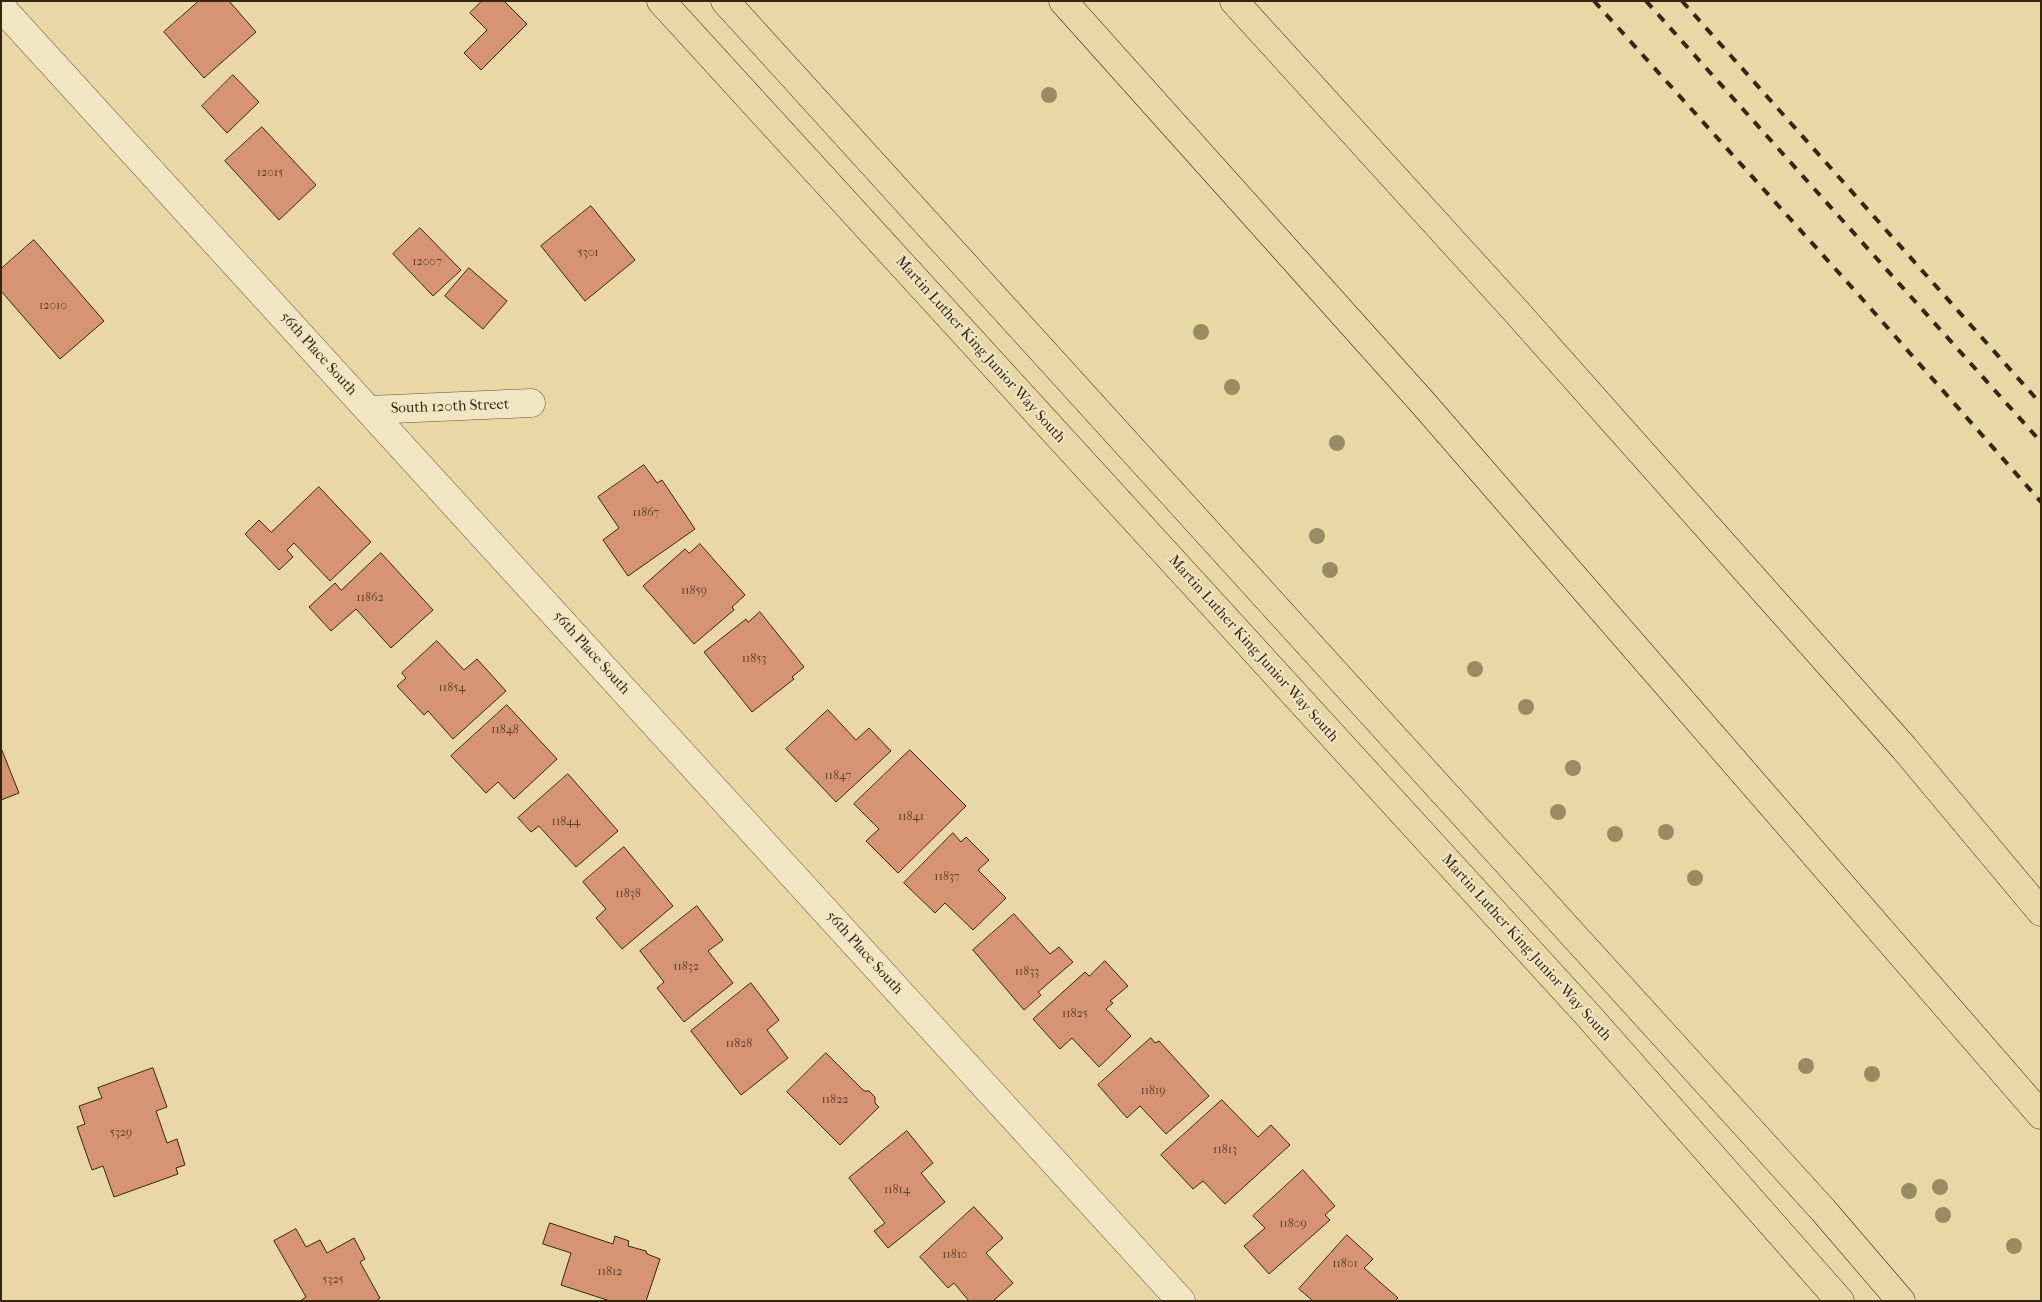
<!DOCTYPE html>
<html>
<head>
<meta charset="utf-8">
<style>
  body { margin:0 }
  #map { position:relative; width:2042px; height:1302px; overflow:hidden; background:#e9d8a5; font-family:"IM FELL French Canon",serif }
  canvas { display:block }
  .frame { position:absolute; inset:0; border:2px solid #352613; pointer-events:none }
</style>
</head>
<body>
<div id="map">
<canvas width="2042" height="1302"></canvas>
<div class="frame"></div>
</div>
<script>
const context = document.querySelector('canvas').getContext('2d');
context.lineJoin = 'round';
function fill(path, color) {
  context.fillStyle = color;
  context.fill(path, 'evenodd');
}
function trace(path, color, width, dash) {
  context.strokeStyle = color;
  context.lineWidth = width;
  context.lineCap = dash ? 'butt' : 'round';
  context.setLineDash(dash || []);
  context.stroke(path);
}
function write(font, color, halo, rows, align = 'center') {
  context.font = font + ' "IM FELL French Canon",serif';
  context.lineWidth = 4;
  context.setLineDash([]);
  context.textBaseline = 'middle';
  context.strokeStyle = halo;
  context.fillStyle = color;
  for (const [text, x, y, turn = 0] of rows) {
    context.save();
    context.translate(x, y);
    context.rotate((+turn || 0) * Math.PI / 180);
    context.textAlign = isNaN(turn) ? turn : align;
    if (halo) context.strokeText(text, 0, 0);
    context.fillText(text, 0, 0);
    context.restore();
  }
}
const building = new Path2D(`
  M199,1H229L256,32L204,78L164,32Z
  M482,1H504L527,24L481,70L464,53L487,30L470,13Z
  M233,75L259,102L227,133L202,106Z
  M262,127L316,185L279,220L225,161Z
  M591,206L635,260L585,301L541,246Z
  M420,228L461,270L433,296L393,254Z
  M34,240L104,321L60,359L1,291V269Z
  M469,268L507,301L483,329L445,296Z
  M644,465L657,483L662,480L695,529L628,576L603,540L619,528L598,497Z
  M319,487L371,542L330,581L294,543L287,550L293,557L279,570L245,534L259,520L271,532Z
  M700,544L745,595L732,607L734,610L694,644L643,586L685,549L689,553Z
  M381,553L433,610L391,648L356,609L331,631L309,607L335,583L341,590Z
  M760,612L804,667L792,677L794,679L752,712L704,652L746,619L748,622Z
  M437,641L464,670L477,659L506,691L453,739L428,711L424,715L397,686L406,678L402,673Z
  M507,705L557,759L514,799L498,782L486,793L451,756Z
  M828,710L856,740L869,728L891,751L836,802L786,749Z
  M1,748L19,793L1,800Z
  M910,750L966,806L898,873L866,841L879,829L854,804Z
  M568,774L618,831L576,867L539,826L531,832L518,818Z
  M953,833L961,842L966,837L989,860L978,870L1006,898L973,930L945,903L935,913L904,883Z
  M624,847L673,906L622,949L596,918L606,909L583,882Z
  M697,906L723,940L708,951L733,983L684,1022L657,988L664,982L640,951Z
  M1014,914L1050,954L1059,947L1073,962L1038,992L1041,995L1024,1010L973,950Z
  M1105,961L1128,986L1110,1001L1113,1003L1106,1009L1131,1036L1099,1067L1072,1038L1060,1049L1033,1019L1085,972L1089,976Z
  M751,983L779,1020L767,1030L788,1058L741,1095L691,1031Z
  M1151,1038L1155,1043L1159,1041L1209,1096L1166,1134L1140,1106L1127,1118L1098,1085Z
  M826,1053L864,1091H869L875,1097V1103L879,1107L840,1145L787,1092Z
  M153,1068L167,1107L156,1111L167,1143L177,1139L185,1165L176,1168L178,1174L114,1197L103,1166L92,1170L77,1127L85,1124L79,1106L102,1098L98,1088Z
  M1222,1100L1258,1137L1271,1125L1290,1145L1225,1204L1203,1181L1193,1189L1161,1155Z
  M907,1131L933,1163L921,1173L945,1202L888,1248L874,1231L885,1223L849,1178Z
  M1303,1170L1335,1206L1325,1215L1330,1220L1269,1274L1244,1246L1265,1228L1253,1216Z
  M974,1207L1003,1238L986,1253L1013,1283L993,1301H969L954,1283L948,1288L920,1257Z
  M550,1223L613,1244L615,1236L629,1241L628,1246L646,1251L647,1254L660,1259L646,1301H610L561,1285L571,1253L543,1244Z
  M296,1229L306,1247L320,1240L327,1253L354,1238L365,1259L360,1262L380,1298L376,1301H300L306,1297L274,1241Z
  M1347,1235L1373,1259L1364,1268L1398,1298L1395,1301H1313L1299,1289Z`);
fill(building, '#d69472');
trace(building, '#352613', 1);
const minor = new Path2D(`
  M1,7L1181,1301
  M369,410L531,403`);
const major = new Path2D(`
  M661,1L1586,1013L1840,1301
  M725,1L1823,1210L1901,1301`);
const highway = new Path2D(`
  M1063,1L1423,403L2041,1115
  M1234,1L1514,309L1904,748L2041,912`);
trace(minor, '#625238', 29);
trace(major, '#352613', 29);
trace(highway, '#352613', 29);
trace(minor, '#f1e6c4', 28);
trace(major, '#e9d8a5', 28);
trace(highway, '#e9d8a5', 28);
trace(new Path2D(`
  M1594,1L1857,293L2041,502
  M1646,1L2041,442
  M1682,1L2041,404`), '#352613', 4, [9, 9]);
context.fillStyle = '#998b64';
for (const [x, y] of [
  [1049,95],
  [1201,332],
  [1232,387],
  [1337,443],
  [1317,536],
  [1330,570],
  [1475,669],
  [1526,707],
  [1573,768],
  [1558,812],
  [1666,832],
  [1615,834],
  [1695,878],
  [1806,1066],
  [1872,1074],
  [1940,1187],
  [1909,1191],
  [1943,1215],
  [2014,1246]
]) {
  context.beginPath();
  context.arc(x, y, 8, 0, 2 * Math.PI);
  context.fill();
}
write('12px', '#5d422b', null, [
  ["12015",270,173],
  ["5301",588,253],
  ["12007",427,262],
  ["12010",53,306],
  ["11867",646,513],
  ["11859",694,591],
  ["11862",370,598],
  ["11853",754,659],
  ["11854",452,688],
  ["11848",505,730],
  ["11847",838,776],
  ["11841",911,817],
  ["11844",566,822],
  ["11837",947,877],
  ["11838",628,894],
  ["11832",686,967],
  ["11833",1027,972],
  ["11825",1075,1014],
  ["11828",739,1044],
  ["11819",1153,1091],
  ["11822",835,1100],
  ["5329",121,1133],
  ["11813",1225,1150],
  ["11814",897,1190],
  ["11809",1293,1224],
  ["11810",955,1255],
  ["11801",1345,1264],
  ["11812",610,1272],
  ["5325",333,1280]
]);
write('15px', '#352613', '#f1e6c4', [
  ["Martin Luther King Junior Way South",980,350,48],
  ["56th Place South",318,354,48],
  ["South 120th Street",450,407,-2],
  ["Martin Luther King Junior Way South",1253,649,48],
  ["56th Place South",591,653,48],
  ["Martin Luther King Junior Way South",1526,948,48],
  ["56th Place South",864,953,48]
]);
</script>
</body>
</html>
